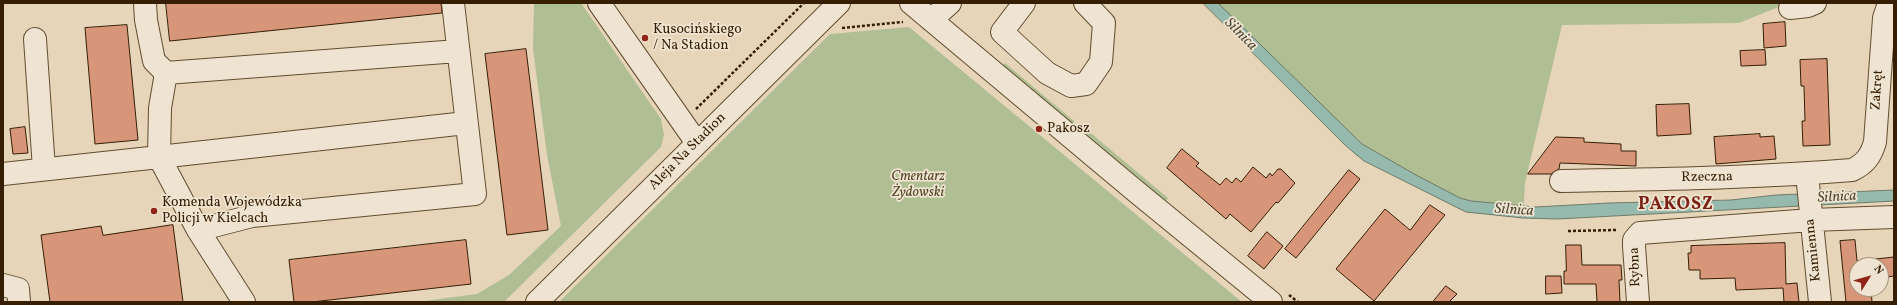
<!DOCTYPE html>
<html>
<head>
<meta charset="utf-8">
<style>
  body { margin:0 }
  #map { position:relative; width:1897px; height:305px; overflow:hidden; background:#e6d5b8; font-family:Vollkorn,serif }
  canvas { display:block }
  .frame { position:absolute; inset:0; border:4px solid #361e03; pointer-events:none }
  .north { position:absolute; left:1849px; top:257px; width:40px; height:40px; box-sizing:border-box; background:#efe4d1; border:1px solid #a5957f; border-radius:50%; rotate:53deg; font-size:11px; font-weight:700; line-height:16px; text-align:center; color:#361e03 }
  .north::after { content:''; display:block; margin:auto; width:14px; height:18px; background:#8f2418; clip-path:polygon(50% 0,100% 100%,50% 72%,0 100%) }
</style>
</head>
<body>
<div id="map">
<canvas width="1897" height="305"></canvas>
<div class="frame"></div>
<div class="north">N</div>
</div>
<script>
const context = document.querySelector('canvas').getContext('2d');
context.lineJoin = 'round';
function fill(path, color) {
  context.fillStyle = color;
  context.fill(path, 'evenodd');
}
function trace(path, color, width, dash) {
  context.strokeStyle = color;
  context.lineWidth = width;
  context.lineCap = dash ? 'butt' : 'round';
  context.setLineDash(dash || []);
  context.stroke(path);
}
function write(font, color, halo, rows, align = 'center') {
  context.font = font + ' Vollkorn,serif';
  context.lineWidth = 3.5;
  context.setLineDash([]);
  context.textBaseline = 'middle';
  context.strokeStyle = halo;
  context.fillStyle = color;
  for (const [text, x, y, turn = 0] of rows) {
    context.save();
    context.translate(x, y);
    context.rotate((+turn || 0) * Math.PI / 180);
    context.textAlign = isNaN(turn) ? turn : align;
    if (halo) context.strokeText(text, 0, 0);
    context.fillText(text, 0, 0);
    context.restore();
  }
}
fill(new Path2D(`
  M534,3H581L661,119L664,135L661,147L504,302H417L477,294L509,275L561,226L547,155L533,49Z
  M1203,3H1788L1739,23L1562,25L1525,183L1523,218L1461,210L1357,156Z
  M909,27L1242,302H562L561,300L830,34Z
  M1005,63L1074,121L1072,126L1001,67Z
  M1086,129L1168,198L1164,204L1081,133Z`), '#b0be93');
const water = new Path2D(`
  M1203,3H1218L1362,144L1416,175L1460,198L1471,201L1535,207L1609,203L1731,200L1776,195L1894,190V201L1558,219L1523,218L1466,212L1364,161L1346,146Z`);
fill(water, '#96b9ad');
trace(water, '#707b69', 1);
const building = new Path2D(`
  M166,3H441L442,13L170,41Z
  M1785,22L1786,46L1764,48L1763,24Z
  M127,25L138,140L95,144L85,28Z
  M526,49L548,230L507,235L485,54Z
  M1765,50L1766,65L1741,66L1740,51Z
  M1827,59L1830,145L1803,146L1802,121H1805L1804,86H1801L1800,60Z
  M1689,104L1691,134L1657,136L1656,105Z
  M25,127L28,153L13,154L10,129Z
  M1760,134V137L1774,136L1776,159L1716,164L1714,137Z
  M1556,137L1584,138V142L1621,144V151H1636V166L1560,163L1559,169L1551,174H1528Z
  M1182,149L1199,163L1196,166L1220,185L1226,178L1232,183L1236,178L1241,182L1253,167L1266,178L1270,173L1272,176L1278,169H1281L1295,183L1278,203L1276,202L1251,232L1230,214L1226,219L1167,168Z
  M1349,170L1360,179L1296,258L1285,249Z
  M1430,205L1445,215L1374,301L1336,269L1385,209L1410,230Z
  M173,225L183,302H50L41,235L101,226L103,235Z
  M1267,232L1283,246L1264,269L1248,256Z
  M466,240L471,284L312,302H294L289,260Z
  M1855,240L1857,261L1894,257V276L1881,278V265H1857V289H1871L1872,302H1846L1840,241Z
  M1785,243L1786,284L1797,283L1799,302H1784L1783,288L1736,290L1735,278L1700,279V270H1689L1688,253H1691V246Z
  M1566,245H1581L1582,265H1621L1622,280H1619L1620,302H1597L1596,284H1564V271H1566Z
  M1546,276H1561L1562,293L1546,294Z
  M1446,286L1457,294L1449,302H1433Z`);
fill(building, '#d7957a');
trace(building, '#361e03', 1);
const minor = new Path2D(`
  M145,3L146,20L154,61L166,73L458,51
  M599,3L697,143
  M911,3L1133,189L1271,302
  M1024,3L1002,32L1047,73L1071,86L1086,84L1101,62L1104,23L1085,3
  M1790,8L1808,6L1815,3
  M931,20L950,3
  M35,39L44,169
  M166,73L160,108L159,157L466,123
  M3,174L159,157L198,230L244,302
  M1807,174L1820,302
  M1561,181C1658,179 1755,178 1852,170C1865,164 1871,156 1875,142L1884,18L1887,9L1893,3
  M198,230L252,216L475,194L453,3
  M3,285L18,289L19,302
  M537,302L839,3
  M1638,302L1634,246V240L1640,233L1811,220L1894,217`);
trace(minor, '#624c30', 24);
trace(new Path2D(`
  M842,28L903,22
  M696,109L804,3
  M1568,231L1617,230
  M1289,295L1298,302`), '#361e03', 2.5, [3, 2]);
trace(minor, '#efe4d1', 22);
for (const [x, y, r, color] of [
  [645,38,4,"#8f2418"],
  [1039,129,4,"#8f2418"],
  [154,211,4,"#8f2418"]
]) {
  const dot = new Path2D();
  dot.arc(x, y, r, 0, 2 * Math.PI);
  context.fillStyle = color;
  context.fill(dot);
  trace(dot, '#efe4d1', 1.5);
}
write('14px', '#361e03', '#efe4d1', [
  ["Kusocińskiego",653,30],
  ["/ Na Stadion",653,46],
  ["Pakosz",1047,129],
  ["Komenda Wojewódzka",162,203],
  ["Policji w Kielcach",162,219]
], 'left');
write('14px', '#361e03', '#efe4d1', [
  ["Zakręt",1878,90,-86],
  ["Aleja Na Stadion",688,152,-45],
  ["Rzeczna",1707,178,-1],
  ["Kamienna",1814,250,-96],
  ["Rybna",1636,267,-92]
]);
write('italic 14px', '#544627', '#efe4d1', [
  ["Cmentarz",918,177],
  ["Żydowski",918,193]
]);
write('italic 15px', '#534c36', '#efe4d1', [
  ["Silnica",1240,35,45],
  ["Silnica",1837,198,-3],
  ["Silnica",1514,211,4]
]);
context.letterSpacing = '1px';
write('bold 18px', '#7a1f14', '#efe4d1', [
  ["PAKOSZ",1676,206]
]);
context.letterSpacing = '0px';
</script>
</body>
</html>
